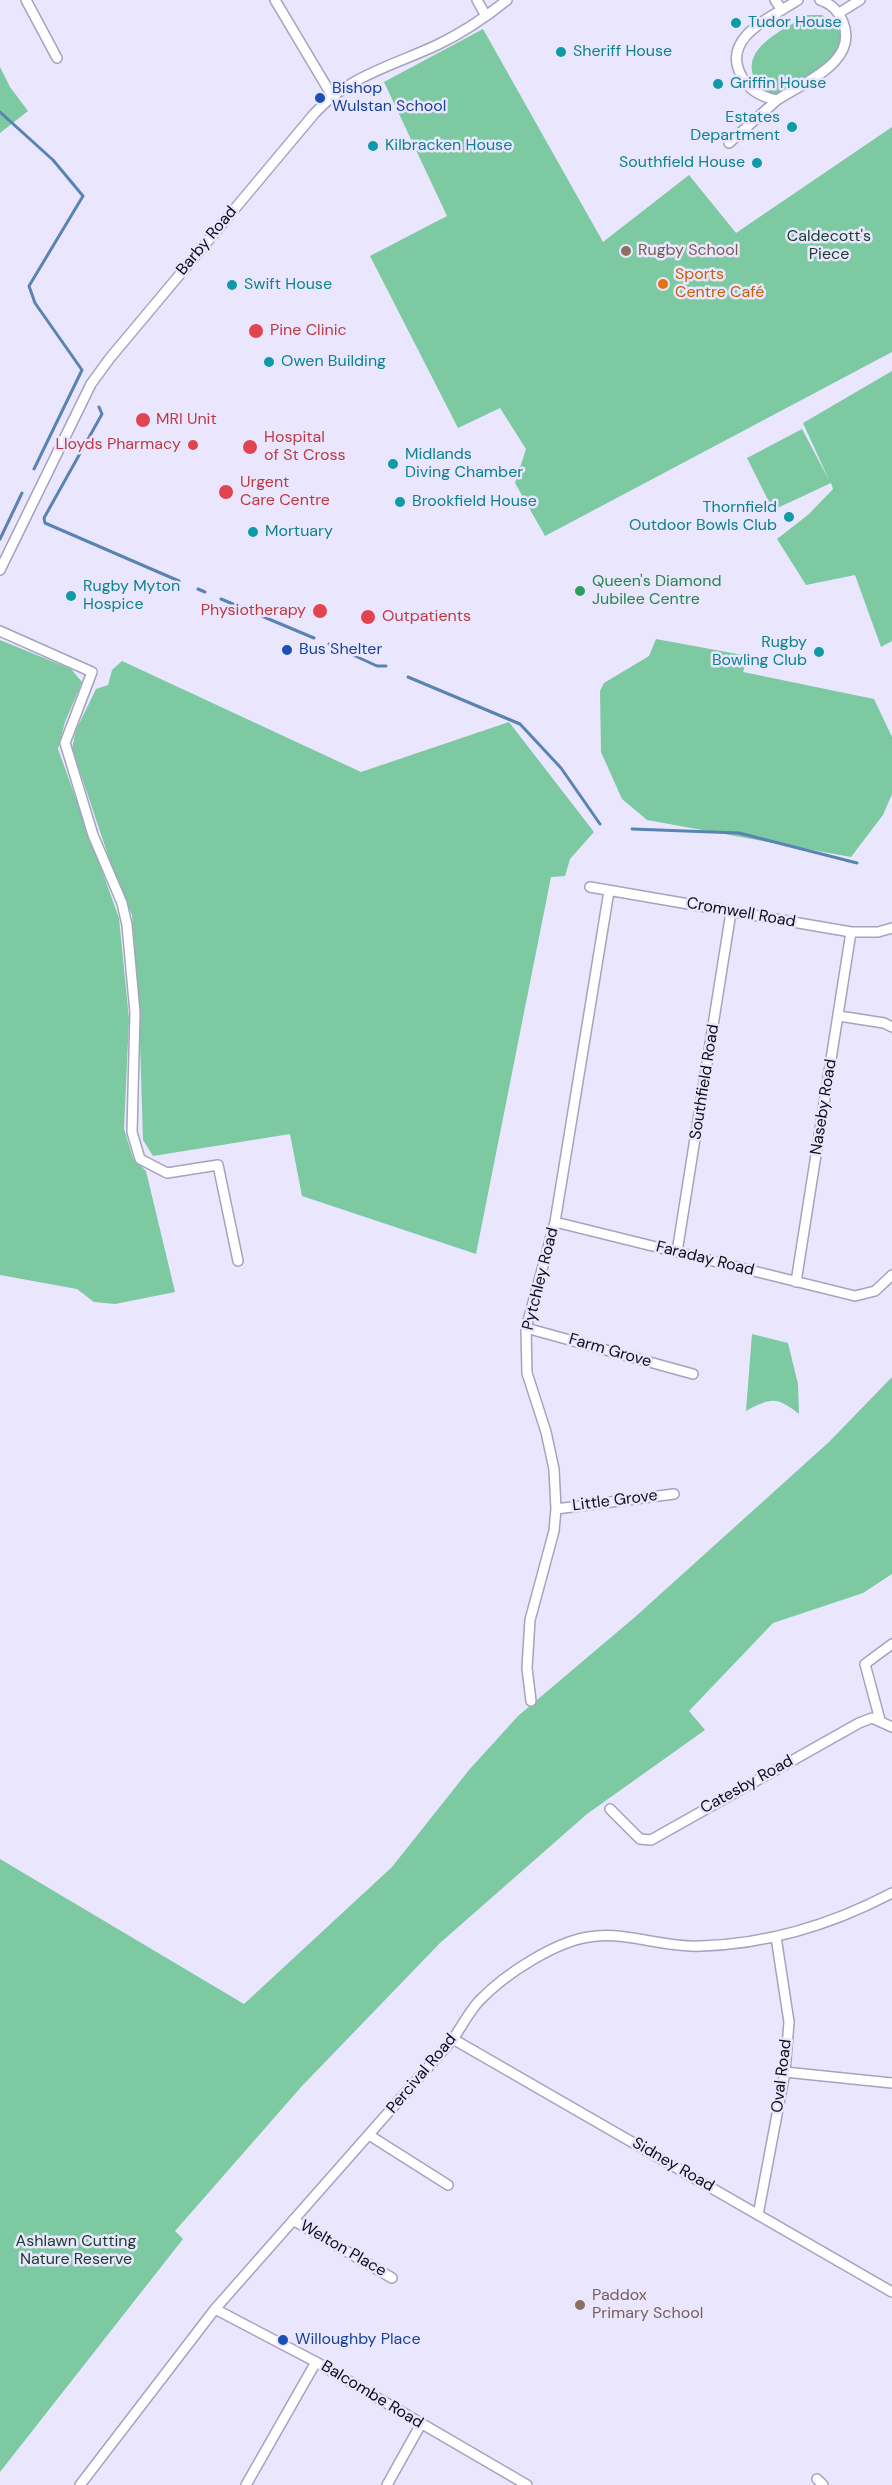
<!DOCTYPE html>
<html>
<head>
<meta charset="utf-8">
<style>
  body { margin:0 }
  canvas { display:block; background:#e9e6fe }
</style>
</head>
<body>
<canvas width="892" height="2485"></canvas>
<script>
const context = document.querySelector('canvas').getContext('2d');
context.lineJoin = 'round';
function fill(path, color) {
  context.fillStyle = color;
  context.fill(path, 'evenodd');
}
function trace(path, color, width, dash) {
  context.strokeStyle = color;
  context.lineWidth = width;
  context.lineCap = dash ? 'butt' : 'round';
  context.setLineDash(dash || []);
  context.stroke(path);
}
function write(font, color, halo, rows, align = 'center') {
  context.font = font + ' "DM Sans",sans-serif';
  context.lineWidth = 5;
  context.setLineDash([]);
  context.textBaseline = 'middle';
  context.strokeStyle = halo;
  context.fillStyle = color;
  for (const [text, x, y, turn = 0] of rows) {
    context.save();
    context.translate(x, y);
    context.rotate((+turn || 0) * Math.PI / 180);
    context.textAlign = isNaN(turn) ? turn : align;
    if (halo) context.strokeText(text, 0, 0);
    context.fillText(text, 0, 0);
    context.restore();
  }
}
fill(new Path2D(`
  M807,15H822C840,26 856,48 836,67C830,73 820,77 813,82C803,88 792,98 780,97C772,97 761,90 757,83C736,49 784,30 807,15Z
  M483,29L603,242L689,175L736,233L892,127V352L545,536L515,483L526,449L500,408L458,428L370,256L447,216L384,82Z
  M0,67L10,87L28,111L0,133Z
  M892,371V641L881,647L855,575L806,585L777,539L809,514L833,489L831,483L773,510L747,458L802,429L829,480L803,423Z
  M656,639L748,656L743,672L874,699L892,737V794L883,815L851,857L647,820L622,799L601,752L600,691L604,683L649,656Z
  M0,640L71,669L82,682L65,722L58,749L119,918L129,1019L124,1129L133,1158L146,1171L175,1292L115,1304L94,1302L77,1289L0,1275Z
  M122,661L361,772L509,722L594,832L570,859L565,876L551,877L476,1254L302,1196L290,1134L153,1156L143,1140L139,1010L132,915L114,873L72,748L76,730L96,689L108,685L112,670Z
  M752,1334L788,1343L798,1384L799,1414C776,1396 771,1398 746,1411Z
  M892,1377V1574L863,1593L773,1623L689,1711L705,1730L587,1814L440,1943L302,2086L175,2231L183,2239L0,2472V1859L244,2004L392,1867L469,1770L518,1716L635,1617L829,1442Z`), '#7dc9a2');
trace(new Path2D(`
  M0,112L53,160L83,196L29,286L35,303L82,370L34,469
  M99,407L102,414L44,518L45,523L179,581
  M0,539L22,493
  M198,589L205,592
  M221,599L314,638
  M329,644L377,666H386
  M408,677L520,724L561,768L600,824
  M632,829L739,833L857,863`), '#5984b1', 3);
const minor = new Path2D(`
  M26,0L57,58
  M275,0L331,94
  M477,0L486,16
  M775,0L782,10
  M798,0C772,17 721,37 741,75C748,90 761,97 777,100C804,82 859,62 843,22C838,11 832,4 820,0
  M839,13L860,0
  M729,143L777,100
  M0,570L91,384L110,358L314,114C348,76 392,66 437,45C462,33 486,17 507,0
  M0,631L92,672L65,743L93,835L122,903L127,925L135,1013L132,1132L140,1159L167,1173L218,1165L238,1261
  M590,887L851,932H878L892,928
  M839,1016L884,1023L892,1027
  M555,1222L855,1296L875,1291L892,1275
  M677,1252L731,912
  M796,1282L851,932
  M526,1328L693,1374
  M556,1509L674,1494
  M531,1701L527,1668L530,1620L554,1531L556,1509L554,1469L546,1432L527,1373L526,1328L555,1222L609,891
  M880,1720L865,1664L892,1644
  M610,1809L640,1839L651,1840L859,1723L872,1718L892,1727
  M453,2039L892,2292
  M785,2072L892,2083
  M369,2135L448,2185
  M758,2215L785,2072L789,2022L776,1937
  M293,2220L392,2278
  M215,2309L316,2362L527,2485
  M817,2479L823,2485
  M80,2485L215,2309L453,2039C462,2026 469,2012 479,2001C505,1974 559,1938 597,1936C631,1933 666,1948 701,1946C768,1944 833,1924 892,1893
  M246,2485L316,2362
  M387,2485L421,2424`);
trace(minor, '#a6a2bf', 12);
trace(minor, '#fff', 9);
for (const [x, y, r, color] of [
  [736,23,6,"#0f9aa8"],
  [561,52,6,"#0f9aa8"],
  [718,84,6,"#0f9aa8"],
  [320,98,6,"#1a4fb4"],
  [792,127,6,"#0f9aa8"],
  [373,146,6,"#0f9aa8"],
  [757,163,6,"#0f9aa8"],
  [626,251,6,"#8d6e63"],
  [663,284,6,"#e8710a"],
  [232,285,6,"#0f9aa8"],
  [256,331,8,"#e0444e"],
  [269,362,6,"#0f9aa8"],
  [143,420,8,"#e0444e"],
  [193,445,6,"#e0444e"],
  [250,447,8,"#e0444e"],
  [393,464,6,"#0f9aa8"],
  [226,492,8,"#e0444e"],
  [400,502,6,"#0f9aa8"],
  [789,517,6,"#0f9aa8"],
  [253,532,6,"#0f9aa8"],
  [580,591,6,"#2e9e5b"],
  [71,596,6,"#0f9aa8"],
  [320,611,8,"#e0444e"],
  [368,617,8,"#e0444e"],
  [287,650,6,"#1a4fb4"],
  [819,652,6,"#0f9aa8"],
  [580,2305,6,"#8d6e63"],
  [283,2340,6,"#1a4fb4"]
]) {
  const dot = new Path2D();
  dot.arc(x, y, r, 0, 2 * Math.PI);
  context.fillStyle = color;
  context.fill(dot);
  trace(dot, '#e9e6fe', 2);
}
write('16px', '#0d838f', '#e9e6fe', [
  ["Tudor House",748,23],
  ["Sheriff House",573,52],
  ["Griffin House",730,84],
  ["Estates",780,118,"right"],
  ["Department",780,136,"right"],
  ["Kilbracken House",385,146],
  ["Southfield House",745,163,"right"],
  ["Swift House",244,285],
  ["Owen Building",281,362],
  ["Midlands",405,455],
  ["Diving Chamber",405,473],
  ["Brookfield House",412,502],
  ["Thornfield",777,508,"right"],
  ["Outdoor Bowls Club",777,526,"right"],
  ["Mortuary",265,532],
  ["Rugby Myton",83,587],
  ["Hospice",83,605],
  ["Rugby",807,643,"right"],
  ["Bowling Club",807,661,"right"]
], 'left');
write('16px', '#164399', '#e9e6fe', [
  ["Bishop",332,89],
  ["Wulstan School",332,107],
  ["Bus Shelter",299,650],
  ["Willoughby Place",295,2340]
], 'left');
write('16px', '#19402e', '#e9e6fe', [
  ["Caldecott's",829,237],
  ["Piece",829,255],
  ["Ashlawn Cutting",76,2242],
  ["Nature Reserve",76,2260]
]);
write('16px', '#0e0c16', '#e9e6fe', [
  ["Barby Road",207,241,-50],
  ["Cromwell Road",741,913,10],
  ["Southfield Road",705,1082,-81],
  ["Naseby Road",824,1107,-81],
  ["Faraday Road",705,1259,14],
  ["Pytchley Road",541,1279,-76],
  ["Farm Grove",610,1351,16],
  ["Little Grove",615,1501,-7],
  ["Catesby Road",747,1785,-29],
  ["Percival Road",422,2074,-50],
  ["Oval Road",782,2076,-83],
  ["Sidney Road",673,2165,30],
  ["Welton Place",343,2249,30],
  ["Balcombe Road",372,2395,31]
]);
write('16px', '#785e54', '#e9e6fe', [
  ["Rugby School",638,251],
  ["Paddox",592,2296],
  ["Primary School",592,2314]
], 'left');
write('16px', '#c56008', '#e9e6fe', [
  ["Sports",675,275],
  ["Centre Café",675,293]
], 'left');
write('16px', '#be3a42', '#e9e6fe', [
  ["Pine Clinic",270,331],
  ["MRI Unit",156,420],
  ["Hospital",264,438],
  ["of St Cross",264,456],
  ["Lloyds Pharmacy",181,445,"right"],
  ["Urgent",240,483],
  ["Care Centre",240,501],
  ["Physiotherapy",306,611,"right"],
  ["Outpatients",382,617]
], 'left');
write('16px', '#27864d', '#e9e6fe', [
  ["Queen's Diamond",592,582],
  ["Jubilee Centre",592,600]
], 'left');
</script>
</body>
</html>
